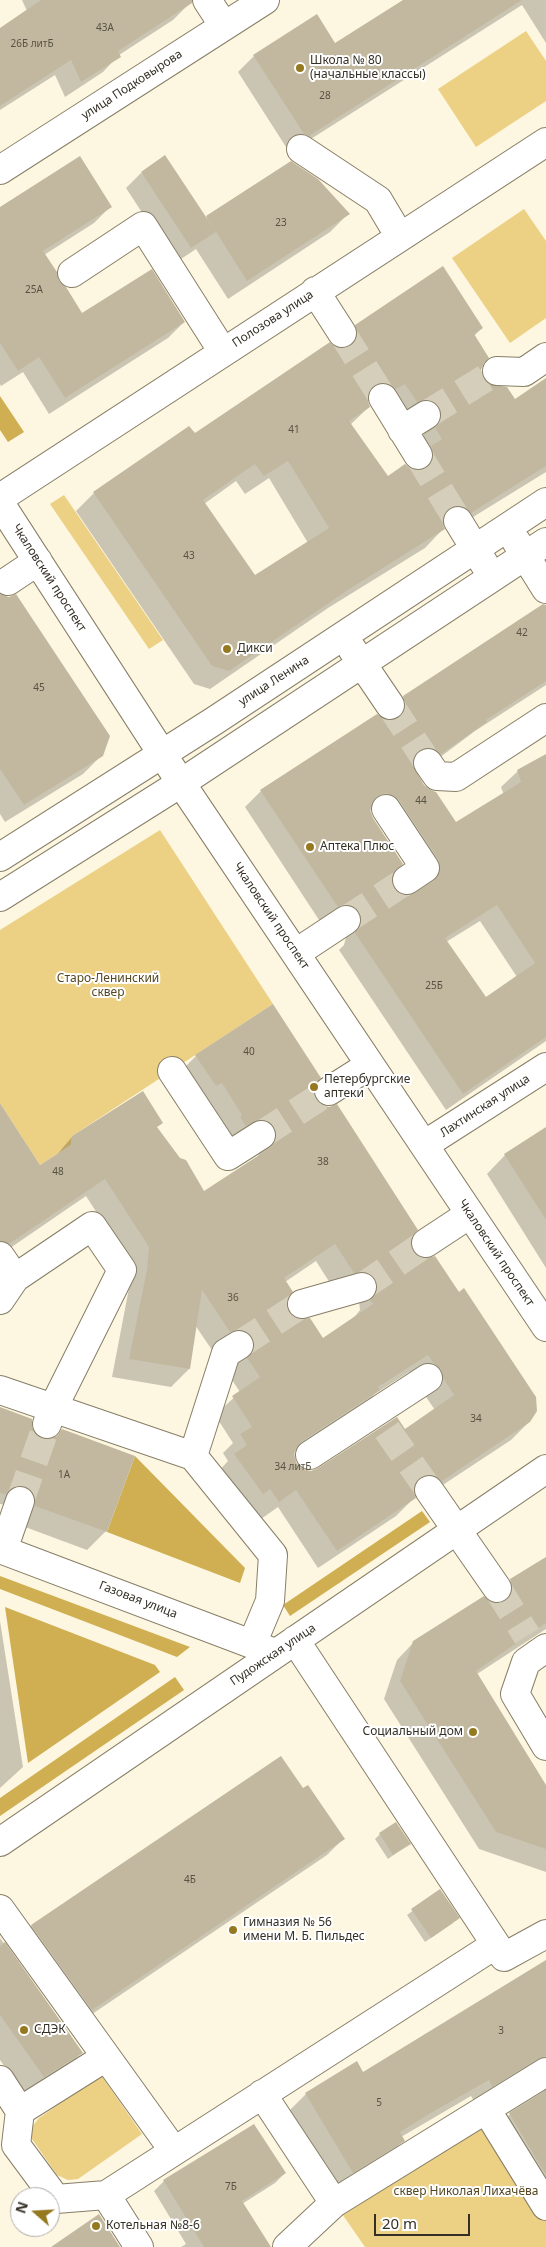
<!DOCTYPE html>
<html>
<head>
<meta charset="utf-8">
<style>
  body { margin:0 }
  #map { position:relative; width:546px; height:2247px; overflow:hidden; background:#fdf6e0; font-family:"Noto Sans",sans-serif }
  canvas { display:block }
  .north { position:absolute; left:10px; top:2187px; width:50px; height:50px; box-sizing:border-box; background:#fff; border:1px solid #aeaca8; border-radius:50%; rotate:289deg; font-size:14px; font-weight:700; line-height:20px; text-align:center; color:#343026 }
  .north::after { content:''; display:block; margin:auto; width:18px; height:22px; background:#957920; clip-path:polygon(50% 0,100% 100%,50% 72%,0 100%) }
  .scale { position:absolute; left:374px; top:2214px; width:96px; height:22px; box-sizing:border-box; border:2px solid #343026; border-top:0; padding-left:6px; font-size:15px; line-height:18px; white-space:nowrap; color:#343026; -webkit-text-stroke:4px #fff; paint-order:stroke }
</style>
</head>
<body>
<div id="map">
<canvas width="546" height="2247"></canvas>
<div class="north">N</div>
<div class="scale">20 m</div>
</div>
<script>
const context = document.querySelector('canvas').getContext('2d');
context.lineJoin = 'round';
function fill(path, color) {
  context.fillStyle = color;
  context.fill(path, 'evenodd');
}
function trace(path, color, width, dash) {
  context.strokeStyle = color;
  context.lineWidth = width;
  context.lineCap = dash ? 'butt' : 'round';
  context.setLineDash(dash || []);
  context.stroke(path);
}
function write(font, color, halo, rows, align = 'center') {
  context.font = font + ' "Noto Sans",sans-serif';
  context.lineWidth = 4;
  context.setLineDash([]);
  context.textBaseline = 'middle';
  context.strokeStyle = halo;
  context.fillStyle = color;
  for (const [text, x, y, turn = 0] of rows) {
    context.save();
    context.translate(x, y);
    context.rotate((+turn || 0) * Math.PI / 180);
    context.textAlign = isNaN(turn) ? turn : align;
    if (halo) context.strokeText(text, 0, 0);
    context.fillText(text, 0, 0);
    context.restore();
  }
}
fill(new Path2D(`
  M526,31L546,61V101L476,147L438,89Z
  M524,209L546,241V318L510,343L452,258Z
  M64,495L163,640L149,649L50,504Z
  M160,830L273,1004L72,1136L71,1145L40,1165L0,1103V930Z
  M101,2075L142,2134L78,2179L68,2180L57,2175L32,2139L31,2128L39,2118Z
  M484,2114L546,2213V2247H365L338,2208Z`), '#ecd083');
fill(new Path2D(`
  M0,396L24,432L8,442L0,430Z
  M135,1456L245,1568L240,1583L107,1532Z
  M422,1511L430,1522L290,1616L283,1605Z
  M0,1576L190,1647L177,1657L0,1589Z
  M5,1607L155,1665L160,1672L28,1763Z
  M175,1677L184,1690L0,1816V1798Z`), '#cfaf52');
fill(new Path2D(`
  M22,0H186L189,4L173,20L119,55L103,72L65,97L55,75L0,110V30L27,11Z
  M405,0H546V43L522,5L292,151L288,150L238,72L254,56L335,45Z
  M291,162L348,214L330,232L228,299L196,249L175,263L126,188L141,173L205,219Z
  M110,207L94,223L44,255L58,282L82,315L184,322L168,338L49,414L23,372L1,386L0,384V208Z
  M356,326L482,328L474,336L482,363L480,370L482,378L489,386L514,401L546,380V472L452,530L442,524L443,529L425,548L328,608L210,689L194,684L76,511L94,493L195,435L335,348L339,349L338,344ZM367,401L421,425L424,434L413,466L415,471L410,470L387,478L350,425L369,407ZM269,478L308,543L255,576L204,504L236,481L245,494Z
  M0,595L102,755L83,774L5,822L0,814Z
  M543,605H546V685L475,731L423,770L417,765L411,764L424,786L436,793L456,824L504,795L501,787L518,771L546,755V1041L446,1110L339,950L344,945L346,937L342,928L321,923L245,807L261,791L383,720L390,721L387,714L404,697ZM369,810L377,812L425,885L424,888L409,897L400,895L393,890L390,882L392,874ZM480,921L517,977L485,998L446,942Z
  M196,1056L314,1083L312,1091L315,1100L411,1236L409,1243L412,1252L529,1422L511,1440L423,1498L413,1493L414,1498L396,1516L318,1568L278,1507L261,1519L252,1506L244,1511L217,1473L228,1461L223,1453L233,1443L215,1415L240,1392L230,1377L235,1372L237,1364L234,1355L220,1347L212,1350L195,1325L189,1369L171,1387L112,1377L129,1288L131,1266L86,1196L0,1255V1105L40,1167L54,1158L72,1137L156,1128L204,1193L258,1157L259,1153L228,1143L178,1074ZM316,1261L335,1291L359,1301L360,1310L352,1320L322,1339L290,1316L286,1309L285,1282ZM409,1372L416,1382L423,1387L426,1397L435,1410L405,1431L311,1472L302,1470L296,1464L294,1452L361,1408L375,1394Z
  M546,1128V1268L487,1174L505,1155Z
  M0,1408L30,1426L34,1434L42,1440L54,1439L62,1431L106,1531L87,1550L17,1524L7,1505L0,1504Z
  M546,1558V1629L477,1674L546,1787V1872L479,1849L384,1699L397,1660L414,1642L490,1603L496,1604L494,1598L511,1580Z
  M0,1621L23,1767L0,1788Z
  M280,1757L303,1790L343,1839L327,1855L76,2025L15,1942L31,1926Z
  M380,1834L409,1844L388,1859L375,1839Z
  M440,1890L453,1923L425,1942L407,1915Z
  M0,1938L82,2053L63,2071L25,2095L0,2060Z
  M546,1962V2201L492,2132L510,2114L544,2093L542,2081L475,2103L471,2096L401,2137L403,2141L386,2158L336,2189L289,2111L306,2094L363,2074Z
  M254,2126L285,2173L275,2183L242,2204L268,2247H181L186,2244L154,2191L164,2181Z`), '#0003');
fill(new Path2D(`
  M41,0H192V3L118,51L121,57L81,82L71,60L0,106V28Z
  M403,0H522L309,136L304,134L253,55L317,14L335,43Z
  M165,155L216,232L191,248L141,172Z
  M80,156L112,207L43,251L57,272L59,281L66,287L82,313L152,269L185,322L65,398L39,357L18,371L0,343V207Z
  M291,161L318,179L350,214L247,281L206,216Z
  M443,266L483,328L474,334L489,358L484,363L481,370L483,379L489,384L507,387L515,399L546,378V466L471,513L465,507L457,505L450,507L444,514L442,522L445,529L348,590L229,671L212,666L93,492L189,426L195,433L330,342L335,347L342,349L351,346L356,341L358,333L355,325ZM383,382L390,384L396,389L405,384L417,402L426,399L434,401L439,407L442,415L440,423L435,428L442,439L431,446L434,454L432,462L426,469L418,471L411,469L405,464L388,476L349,421L370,407L367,399L369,391L374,385ZM288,461L329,528L255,575L203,500L255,464L264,476Z
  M0,594L9,597L16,594L110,736L103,756L24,805L0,769Z
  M543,604L546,605V681L486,720L487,722L441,754L434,749L426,748L420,750L414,756L412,764L424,785L430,790L436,792L456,822L521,782L517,770L546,754V1037L463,1094L355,933L360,927L362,920L359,911L353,906L346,904L338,907L260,790L377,714L384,719L392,720L398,718L404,711L405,703L403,696ZM386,793L393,795L399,800L438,859L440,867L439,874L434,881L408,896L400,894L394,888L392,881L393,874L403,864L373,818L370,810L372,802L377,796ZM497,905L535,963L486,997L445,938Z
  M273,1004L321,1078L315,1083L313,1091L316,1100L321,1105L329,1107L337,1104L418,1230L412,1236L410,1243L413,1251L419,1257L427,1258L435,1256L459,1292L464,1288L536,1397L537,1411L530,1422L442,1481L436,1476L428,1474L420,1477L415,1484L413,1491L416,1498L337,1551L296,1490L279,1502L270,1489L263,1494L234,1454L247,1445L240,1434L252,1427L232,1396L260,1377L247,1358L252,1353L255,1345L253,1337L247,1332L238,1329L230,1332L202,1290L190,1369L129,1359L147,1269L149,1247L105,1179L9,1244L0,1241V1103L40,1165L71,1145L72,1136L143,1091L163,1123L157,1127L180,1158L186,1160L204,1191L270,1148L275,1142L277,1135L274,1126L268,1121L261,1119L246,1126L240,1117L242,1115L222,1083L216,1086L195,1055ZM335,1244L354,1273L365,1272L373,1276L377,1282V1290L370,1300L373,1304L323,1338L310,1318L299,1319L291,1315L287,1309V1301L293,1292L284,1278ZM428,1355L434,1364L441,1369L443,1378L454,1395L405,1429L397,1417L318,1468L311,1471L303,1469L297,1464L294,1455L296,1448L301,1442L380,1390L378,1387Z
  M546,1127V1220L504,1154Z
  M0,1407L32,1419V1426L35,1434L42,1439H50L57,1436L62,1429L135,1456L107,1532L35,1506V1498L31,1490L26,1486H17L10,1489L6,1495L0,1493Z
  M546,1557V1623L476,1671L546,1785V1849L496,1832L400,1681L413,1641L484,1596L491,1602L498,1604L505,1601L511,1594L513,1587L510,1579Z
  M281,1756L303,1788L308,1785L345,1839L92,2010L31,1925Z
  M396,1822L411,1844L393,1855L379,1833Z
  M440,1889L460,1918L431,1938L411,1909Z
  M5,1942L83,2053L44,2077L0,2015V1946Z
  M546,1960V2056L538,2059L492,2087L489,2080L429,2114L400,2132L405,2141L353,2173L305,2093L357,2061L363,2072Z
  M546,2090V2175L509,2113Z
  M254,2124L286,2173L242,2201L271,2247H204L163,2180Z
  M99,2214L120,2247H51Z`), '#c2b89f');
trace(new Path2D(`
  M342,333L383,398
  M426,415L497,371
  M418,455L458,521
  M390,705L428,763
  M346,920L407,880
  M261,1135L329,1091
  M362,1287L426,1243
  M239,1345L302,1304
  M387,1430L429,1490
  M20,1501L47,1424
  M497,1588L527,1636`), '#d5cebb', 28, [28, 14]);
const minor = new Path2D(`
  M207,0L224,26
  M301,149L378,200L400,237
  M0,170L265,0
  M72,273L143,226L223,352
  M315,291L342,333
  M497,371L524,372L546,357
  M383,398L418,455
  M402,430L426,415
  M0,498L546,142
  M0,503L181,783L546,1327
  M458,521L485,565
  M516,541L546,589
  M8,581L38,561
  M352,649L390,705
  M428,763L437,776L456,777L546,718
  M386,809L425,868L407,880
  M0,857L214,721L546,502
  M0,897L181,783L546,542
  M296,953L346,920
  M172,1071L228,1156L261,1135
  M329,1091L370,1065
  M424,1145L546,1067
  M426,1243L470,1214
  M0,1256L15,1278
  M0,1300L15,1278L92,1226L122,1270L53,1408L47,1424
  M302,1304L362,1287
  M0,1390L193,1456L273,1555L270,1601L252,1644
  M310,1455L428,1378
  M193,1456L226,1353L239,1345
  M429,1490L497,1588
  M0,1549L270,1651
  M3,1550L20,1501
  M295,1640L504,1957L546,1934
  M546,1648L526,1662L515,1694L546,1746
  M0,1842L546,1469
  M0,1909L174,2151
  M0,2080L20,2111L16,2145L56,2199L106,2195L495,1945
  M262,2094L334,2203L546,2072
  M486,2109L546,2206
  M20,2111L106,2057
  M106,2195L139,2247
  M287,2247L334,2203`);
trace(minor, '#877e66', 30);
trace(minor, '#fff', 28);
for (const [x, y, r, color] of [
  [300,68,5,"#957920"],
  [227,649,5,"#957920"],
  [310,847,5,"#957920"],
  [314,1087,5,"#957920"],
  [473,1732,5,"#957920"],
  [233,1930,5,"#957920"],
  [24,2030,5,"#957920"],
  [96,2226,5,"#957920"]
]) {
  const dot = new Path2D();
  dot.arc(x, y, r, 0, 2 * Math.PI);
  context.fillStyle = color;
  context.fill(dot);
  trace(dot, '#fff', 2);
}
write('10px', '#585244', null, [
  ["43А",105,28],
  ["26Б литБ",32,44],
  ["28",325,96],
  ["23",281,223],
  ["25А",34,290],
  ["41",294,430],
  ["43",189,556],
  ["42",522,633],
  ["45",39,688],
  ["44",421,801],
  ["25Б",434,986],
  ["40",249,1052],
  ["38",323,1162],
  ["48",58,1172],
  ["36",233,1298],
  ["34",476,1419],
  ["34 литБ",293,1467],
  ["1А",64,1475],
  ["4Б",190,1880],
  ["3",501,2031],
  ["5",379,2103],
  ["7Б",231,2187]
]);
write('12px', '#343026', '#fff', [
  ["Школа № 80",310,61],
  ["(начальные классы)",310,75],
  ["Дикси",237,649],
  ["Аптека Плюс",320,847],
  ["Петербургские",324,1080],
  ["аптеки",324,1094],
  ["Социальный дом",463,1732,"right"],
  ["Гимназия № 56",243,1923],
  ["имени М. Б. Пильдес",243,1937],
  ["СДЭК",34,2030],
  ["Котельная №8-6",106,2226]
], 'left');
write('12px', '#343026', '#fff', [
  ["улица Подковырова",132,85,-33],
  ["Полозова улица",273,319,-33],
  ["Чкаловский проспект",49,578,57],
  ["улица Ленина",274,681,-33],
  ["Чкаловский проспект",271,916,56],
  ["Лахтинская улица",485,1106,-33],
  ["Чкаловский проспект",496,1253,56],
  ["Газовая улица",138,1600,21],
  ["Пудожская улица",273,1655,-34]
]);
write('12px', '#544720', '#fff', [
  ["Старо-Ленинский",108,979],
  ["сквер",108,993],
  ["сквер Николая Лихачёва",466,2192]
]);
</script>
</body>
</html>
